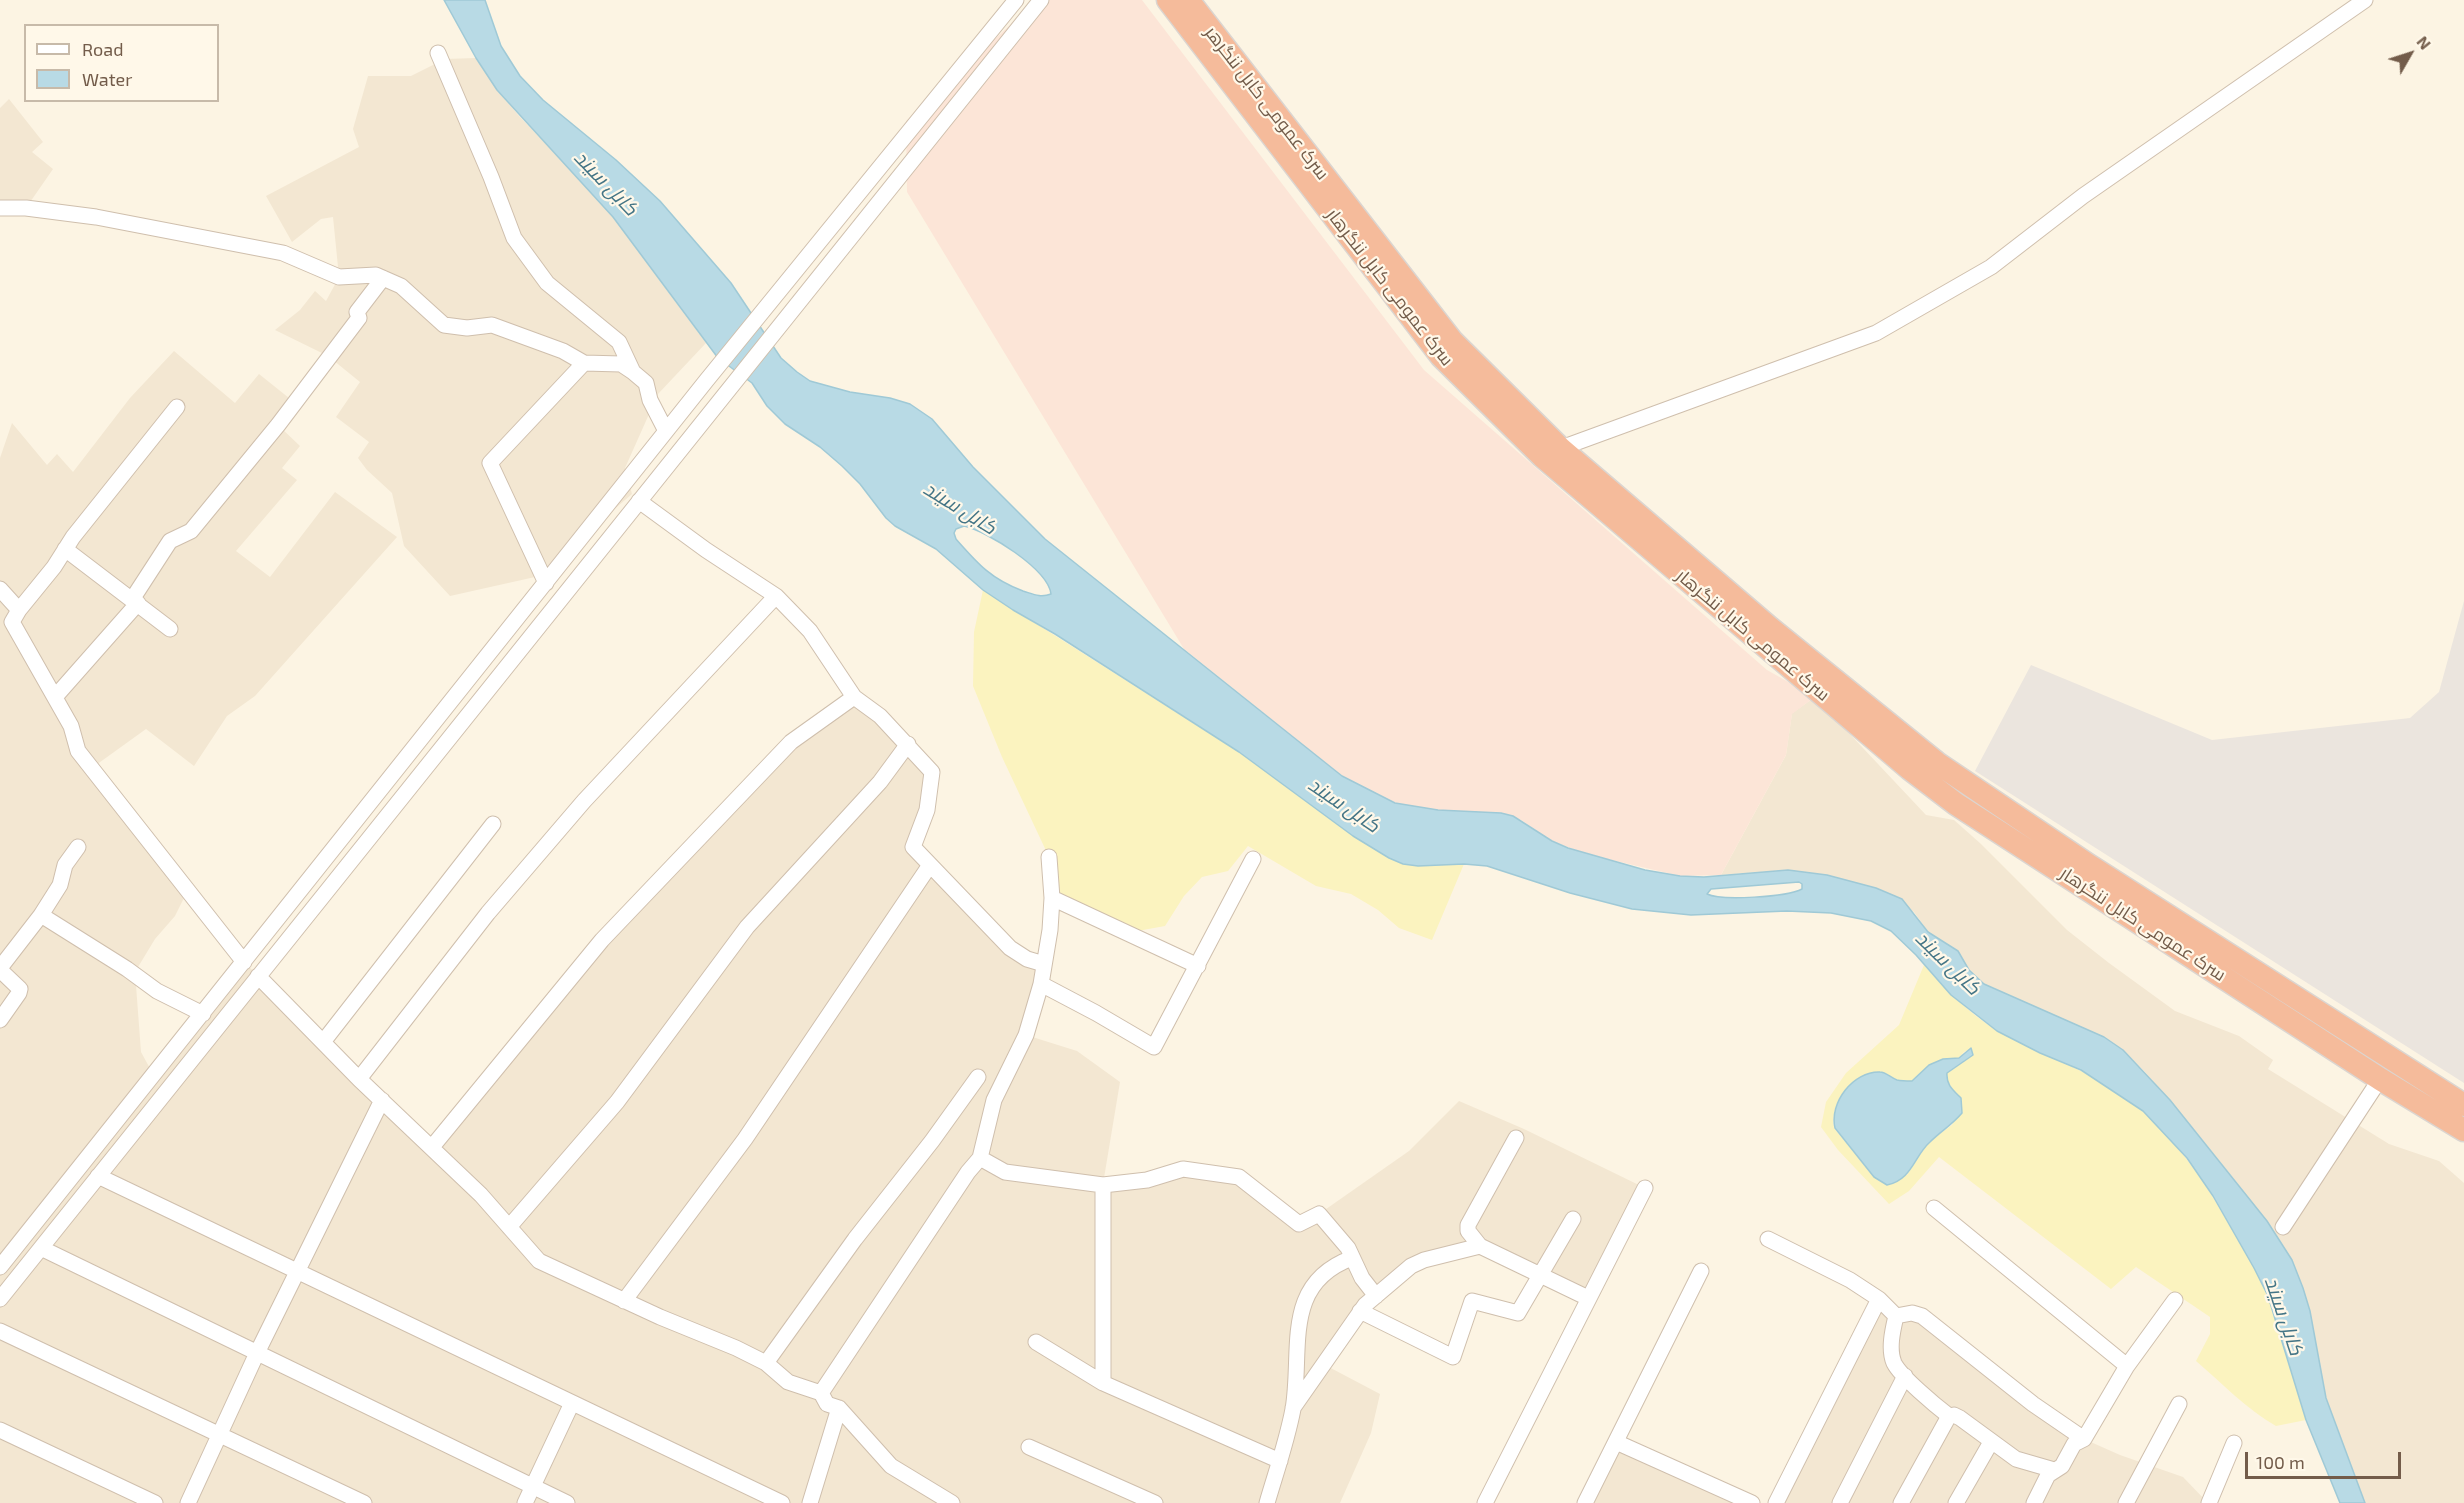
<!DOCTYPE html>
<html>
<head>
<meta charset="utf-8">
<style>
  body { margin:0 }
  #map { position:relative; width:2464px; height:1503px; overflow:hidden; background:#fcf4e3; font-family:"Exo 2",sans-serif }
  canvas { display:block }
  .legend { position:absolute; left:24px; top:24px; width:195px; height:78px; box-sizing:border-box; background:#fff8e9; border:2px solid #c7baa9; margin:0; padding:8px 10px; list-style:none; font-size:18px; color:#735c4a }
  .legend li { display:flex; align-items:center; gap:12px; height:30px }
  .legend b { width:30px; border:2px solid #c7baa9 }
  .north { position:absolute; left:2380px; top:24px; width:60px; height:60px; -webkit-text-stroke:4px #fff8e9; paint-order:stroke; rotate:51deg; font-size:16px; font-weight:700; line-height:24px; text-align:center; color:#735c4a }
  .north::after { content:''; display:block; margin:auto; width:21px; height:27px; background:#735c4a; clip-path:polygon(50% 0,100% 100%,50% 72%,0 100%) }
  .scale { position:absolute; left:2245px; top:1452px; width:156px; height:27px; box-sizing:border-box; border:3px solid #735c4a; border-top:0; padding-left:8px; font-size:18px; line-height:21px; white-space:nowrap; color:#735c4a; -webkit-text-stroke:4px #fff8e9; paint-order:stroke }
</style>
</head>
<body>
<div id="map">
<canvas width="2464" height="1503"></canvas>
<ul class="legend">
<li><b style="height:8px;background:#fff"></b>Road</li>
<li><b style="height:16px;background:#b8dae5"></b>Water</li>
</ul>
<div class="north">N</div>
<div class="scale">100 m</div>
</div>
<script>
const context = document.querySelector('canvas').getContext('2d');
context.lineJoin = 'round';
function fill(path, color) {
  context.fillStyle = color;
  context.fill(path, 'evenodd');
}
function trace(path, color, width, dash) {
  context.strokeStyle = color;
  context.lineWidth = width;
  context.lineCap = dash ? 'butt' : 'round';
  context.setLineDash(dash || []);
  context.stroke(path);
}
function write(font, color, halo, rows, align = 'center') {
  context.font = font + ' "Exo 2",Cairo,sans-serif';
  context.lineWidth = 4.5;
  context.setLineDash([]);
  context.textBaseline = 'middle';
  context.strokeStyle = halo;
  context.fillStyle = color;
  for (const [text, x, y, turn = 0] of rows) {
    context.save();
    context.translate(x, y);
    context.rotate((+turn || 0) * Math.PI / 180);
    context.textAlign = isNaN(turn) ? turn : align;
    if (halo) context.strokeText(text, 0, 0);
    context.fillText(text, 0, 0);
    context.restore();
  }
}
fill(new Path2D(`
  M476,58L497,90L520,117L591,191L613,217L706,343L658,394L625,468L632,494L535,577L450,596L404,546L392,493L367,470L358,458L369,442L336,417L360,382L328,356L275,330L300,310L315,291L326,301L339,277L333,217L321,219L292,242L266,196L359,147L353,129L368,76H411L445,59Z
  M9,99L43,142L32,152L53,169L26,208H0V108Z
  M174,351L235,403L259,374L294,402L278,425L300,446L282,468L297,480L236,551L270,577L335,492L397,537L255,696L227,716L194,766L146,729L96,765L187,892L175,916L155,939L135,972L141,1052L153,1074L244,962L432,1147L602,940L791,742L854,697L932,772L913,847L1010,948L1044,964L1026,1035L1077,1051L1120,1082L1103,1184L1183,1169L1239,1177L1299,1224L1319,1214L1409,1151L1459,1101L1524,1129L1645,1188L1588,1298L1480,1246L1424,1260L1365,1305L1325,1365L1380,1394L1371,1433L1340,1503H0V458L12,423L47,465L57,454L73,472L130,398Z
  M1815,697L1926,815L1954,820L1981,844L2067,930L2109,963L2175,1011L2239,1036L2273,1060L2268,1069L2389,1144L2439,1161L2464,1183V1503H2365L2326,1398L2310,1311L2292,1260L2237,1183L2201,1138L2145,1072L2123,1050L2104,1037L1984,984L1969,970L1958,951L1928,932L1914,912L1876,888L1827,875L1788,870L1721,875L1786,755L1792,713Z
  M1884,1303L1912,1313L2084,1439L2120,1455L2183,1477L2208,1503H1776Z
  M1616,1442L1752,1503H1585Z`), '#f3e7d2');
fill(new Path2D(`
  M1034,0H1142L1424,370L1767,670L1815,697L1792,714L1786,755L1721,875L1680,876L1586,854L1552,841L1521,820L1501,813L1438,810L1395,803L1342,776L1184,649L907,192L906,121L1035,2Z`), '#fce5d7');
fill(new Path2D(`
  M2464,601V1083L1975,771L2031,665L2212,740L2410,718L2439,692Z`), '#ebe5de');
fill(new Path2D(`
  M983,590L1239,752L1353,836L1389,858L1418,866L1464,864L1432,940L1399,928L1378,910L1351,894L1316,886L1248,846L1228,871L1202,877L1184,896L1165,926L1132,932L1052,898L1049,857L1002,757L973,686L974,632Z
  M1924,965C1946,989 1969,1014 1998,1031C2036,1053 2078,1066 2115,1090C2169,1126 2204,1179 2235,1235C2247,1254 2258,1274 2267,1295C2284,1335 2292,1379 2306,1420L2276,1426C2246,1409 2222,1383 2196,1361L2210,1334V1317L2136,1267L2111,1289L1939,1157L1909,1191L1889,1204L1838,1150L1821,1127L1826,1102L1846,1073L1899,1025ZM1971,1049L1973,1055L1947,1073C1946,1085 1953,1090 1961,1098L1952,1125L1928,1142L1907,1175L1874,1177L1834,1128C1829,1103 1853,1071 1880,1072C1886,1072 1891,1078 1897,1080C1902,1081 1907,1081 1912,1081C1927,1067 1938,1060 1959,1058L1964,1052Z`), '#fbf3bf');
const water = new Path2D(`
  M444,0H485L501,46L520,76L543,100L616,160L660,201L731,283L781,358L797,372L810,381L850,392L890,398L910,404L932,419L973,467L1045,539L1342,776L1395,803L1438,810L1501,813L1513,816L1552,841L1568,848L1645,870L1680,876L1704,877L1788,870L1827,875L1876,888L1902,899L1928,932L1958,951L1969,970L1984,984L2104,1037L2123,1050L2170,1100L2267,1221L2292,1260L2303,1288L2310,1311L2326,1398L2365,1503H2340L2306,1420L2268,1296L2254,1268L2213,1196L2187,1158L2143,1111L2081,1070L2040,1053L1997,1031L1951,995L1916,955L1891,931L1871,921L1831,913L1787,911L1691,915L1632,909L1570,893L1487,866L1464,864L1418,866L1403,864L1389,858L1353,836L1239,752L1055,634L1013,610L983,590L936,549L895,526L886,518L860,484L842,466L820,447L785,424L767,406L752,383L718,358L613,217L497,90L476,58ZM964,526C987,531 1048,569 1051,594C1040,598 1033,594 1023,591C991,579 978,564 956,539L954,533L956,529ZM1799,882L1802,884V889C1787,897 1721,901 1707,894L1711,889Z
  M1971,1048L1973,1055L1947,1073C1946,1085 1953,1090 1961,1098L1962,1113C1952,1125 1941,1131 1930,1142C1914,1156 1912,1180 1887,1185L1874,1177L1835,1128C1829,1103 1853,1071 1880,1072C1886,1072 1891,1078 1897,1080C1902,1081 1907,1081 1912,1081L1929,1065L1943,1059L1959,1058Z`);
fill(water, '#b8dae5');
trace(water, '#9fc9d6', 1.5);
const minor = new Path2D(`
  M438,53L491,177L514,238L547,283L619,342L633,372L646,383L650,400L666,431
  M0,208H26L96,217L283,253L339,277L376,275L401,286L444,325L467,328L492,325L563,351L584,363L621,364L633,372
  M1553,451L1876,333L1991,267L2083,196L2365,0
  M639,501L706,550L776,596L810,631L854,697L880,716L932,772L927,810L913,847L1010,948L1027,959L1044,964
  M65,549L170,629
  M546,583L490,463L584,363
  M0,589L19,610L12,622L71,726L78,751L244,962
  M133,598L170,541L191,531L278,425L359,318L357,312L383,278
  M19,610L54,567L73,537L177,407
  M55,697L138,603
  M1052,898L1198,966
  M41,915L127,969L157,991L203,1014
  M0,968L41,915L60,885L65,865L78,847
  M0,970L20,989L19,993L0,1020
  M258,976L359,1079L481,1195L539,1261L660,1317L736,1348L766,1363L788,1382L821,1393L827,1404L839,1408L891,1466L952,1503
  M1041,984L1096,1013L1154,1047L1253,859
  M323,1042L493,824
  M359,1079L488,913L584,801L776,596
  M1516,1138L1468,1225V1231L1480,1246L1588,1298
  M432,1147L602,940L791,742L854,697
  M980,1158L1005,1172L1103,1185L1147,1180L1183,1169L1239,1177L1299,1224L1319,1214L1348,1248L1362,1278L1376,1296
  M98,1176L782,1503
  M1103,1185V1383
  M1934,1208L2127,1366
  M509,1227L617,1102L747,927L880,782L908,744
  M2283,1227L2380,1079
  M1768,1239L1850,1280L1879,1299L1896,1316L1912,1313L1922,1316L2033,1404L2084,1439
  M41,1248L567,1503
  M0,1267L706,381L1016,0
  M0,1299L1041,0
  M624,1301L745,1139L930,865
  M1360,1311L1453,1357L1472,1301L1518,1313L1573,1219
  M1896,1316C1893,1329 1888,1349 1894,1363C1901,1377 1936,1406 1949,1416L1954,1415L1960,1418L2016,1459L2054,1470
  M0,1331L364,1503
  M1036,1342L1103,1383L1280,1461
  M766,1363L855,1239L932,1141L978,1077
  M821,1393L968,1172L980,1158L994,1100L1026,1035L1041,984L1050,930L1052,898L1049,857
  M1293,1408L1365,1305L1411,1266L1424,1260L1480,1246
  M0,1430L155,1503
  M1616,1442L1752,1503
  M1029,1447L1155,1503
  M188,1503L257,1353L382,1100
  M525,1503L572,1403
  M810,1503L839,1408
  M1267,1503C1276,1472 1287,1441 1293,1409C1303,1351 1281,1284 1352,1258
  M1485,1503L1645,1188
  M1585,1503L1701,1271
  M1776,1503L1879,1299
  M1840,1503L1905,1376
  M1901,1503L1949,1416
  M1956,1503L1991,1442
  M2034,1503L2048,1475L2062,1466L2074,1444L2084,1439L2127,1366L2175,1300
  M2126,1503L2179,1404
  M2209,1503L2234,1443`);
const highway = new Path2D(`
  M1168,0L1441,356L1542,456L1910,769L1956,804L2380,1079L2464,1130
  M1188,0L1452,341L1560,448L1770,628L1937,763L2090,866L2464,1105`);
trace(minor, '#cfbfad', 17);
trace(highway, '#dbd5d0', 25);
trace(minor, '#fff', 15);
trace(highway, '#f5bb9b', 22);
write('18px', '#735c4a', '#fff8e9', [
  ["سرک عمومی کابل ننگرهر",1267,103,52],
  ["سرک عمومی کابل ننگرهار",1390,287,52],
  ["سرک عمومی کابل ننگرهار",1753,635,40],
  ["سرک عمومی کابل ننگرهار",2143,924,33]
]);
write('italic 20px', '#447586', '#fff8e9', [
  ["کابل سيند",606,183,46],
  ["کابل سيند",960,508,32],
  ["کابل سيند",1344,805,34],
  ["کابل سيند",1948,963,44],
  ["کابل سيند",2284,1316,71]
]);
</script>
</body>
</html>
